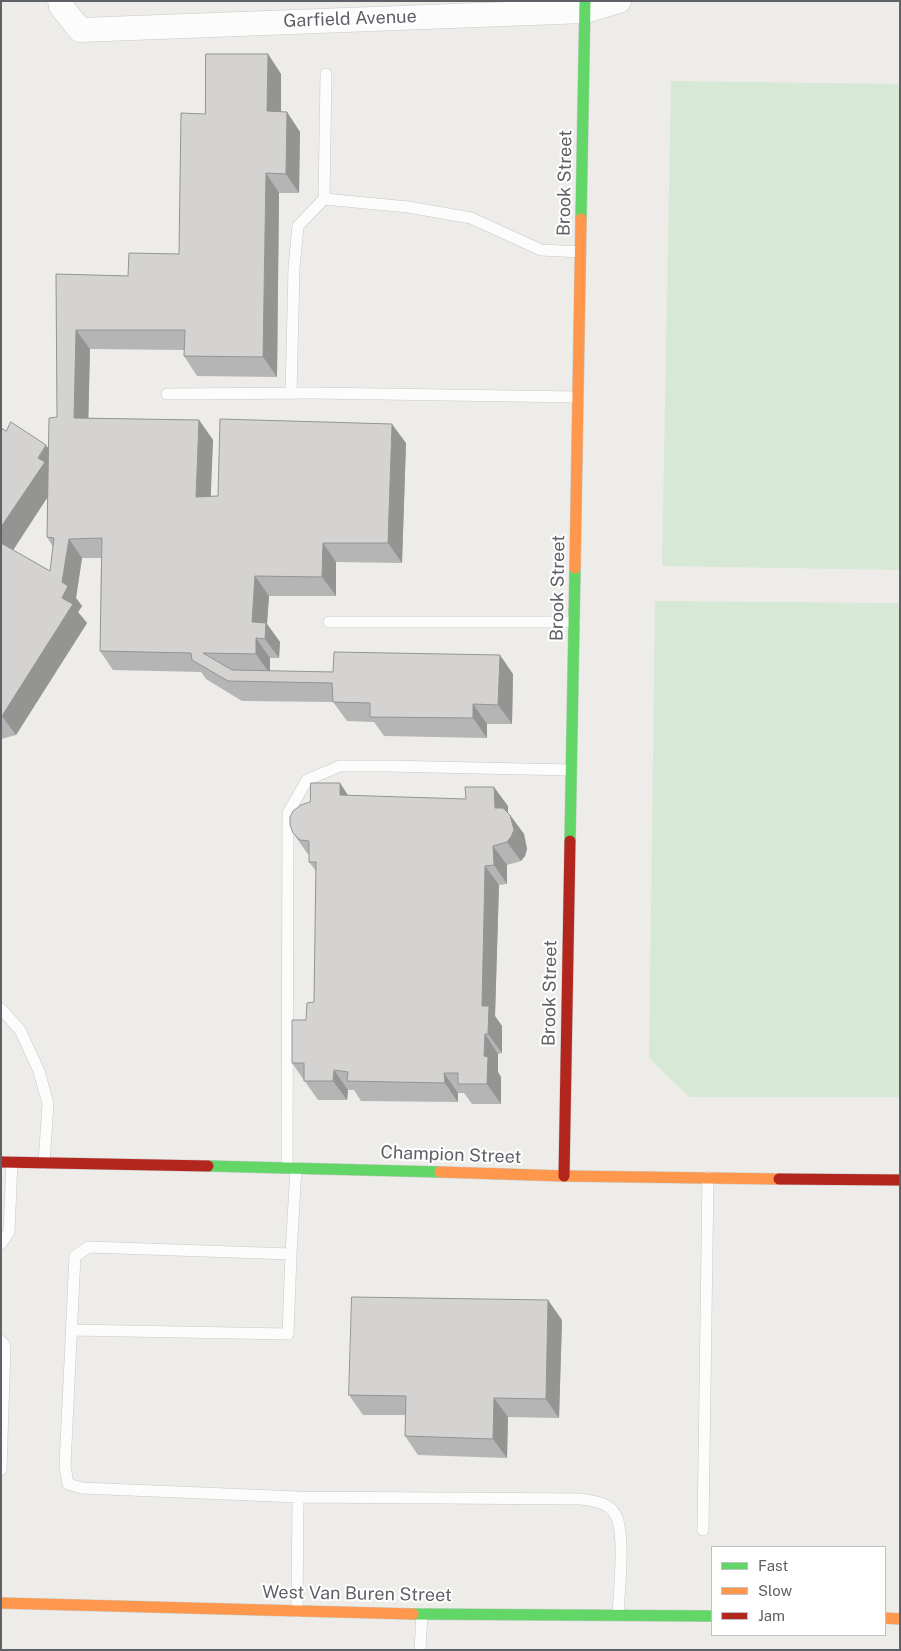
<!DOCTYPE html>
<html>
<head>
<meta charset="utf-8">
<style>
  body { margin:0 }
  #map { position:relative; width:901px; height:1651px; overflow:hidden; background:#edece9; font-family:"Public Sans",sans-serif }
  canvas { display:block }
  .frame { position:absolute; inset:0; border:2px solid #5e6266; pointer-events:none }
  .legend { position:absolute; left:711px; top:1546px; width:175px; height:90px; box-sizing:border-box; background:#fff; border:1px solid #bfc0c2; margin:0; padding:6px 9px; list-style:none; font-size:15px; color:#5e6266 }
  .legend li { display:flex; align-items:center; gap:10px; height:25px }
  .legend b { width:25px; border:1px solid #bfc0c2 }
</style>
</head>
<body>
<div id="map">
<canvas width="901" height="1651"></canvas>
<div class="frame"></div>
<ul class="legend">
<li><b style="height:6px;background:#63d668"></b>Fast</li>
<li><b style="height:6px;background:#ff974d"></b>Slow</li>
<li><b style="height:6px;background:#b3261e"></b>Jam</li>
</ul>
</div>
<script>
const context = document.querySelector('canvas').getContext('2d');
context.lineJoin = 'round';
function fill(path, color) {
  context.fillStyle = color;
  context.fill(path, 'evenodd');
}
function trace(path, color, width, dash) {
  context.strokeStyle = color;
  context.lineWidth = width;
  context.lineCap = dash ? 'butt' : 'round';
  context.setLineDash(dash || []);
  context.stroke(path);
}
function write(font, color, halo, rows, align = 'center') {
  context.font = font + ' "Public Sans",sans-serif';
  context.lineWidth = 4;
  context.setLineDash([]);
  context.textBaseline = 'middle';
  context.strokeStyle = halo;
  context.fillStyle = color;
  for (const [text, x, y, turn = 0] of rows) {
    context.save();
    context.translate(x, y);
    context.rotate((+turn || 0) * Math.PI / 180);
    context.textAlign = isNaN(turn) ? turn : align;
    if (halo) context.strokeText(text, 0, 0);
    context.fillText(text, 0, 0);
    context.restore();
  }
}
fill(new Path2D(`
  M671,81L900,84V570L662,566Z
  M655,601L900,603V1097H689L649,1058Z`), '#d8e8d6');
const lane = new Path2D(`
  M324,199L408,207L471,218L541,250L581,252
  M167,394L314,393L578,397
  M291,394L294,268L298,226L324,199L326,74
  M329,622H574
  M1,1009L20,1030L39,1071L48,1104L44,1163
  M287,1167L288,813L307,780L340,766H386L571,770
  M296,1168L291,1254L89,1247L75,1256L65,1466L68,1484L82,1488L298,1497
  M1,1244L9,1232L12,1162
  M72,1330L288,1334L291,1254
  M1,1341L5,1346L1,1470
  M703,1530L708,1177
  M297,1611L298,1497L581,1499C593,1501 608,1502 615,1514C626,1531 619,1593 618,1615
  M420,1650L422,1614`);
const street = new Path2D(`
  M60,1L61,6L80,30L585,11L619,1`);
const fast = new Path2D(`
  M581,219L585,1
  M570,841L575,568
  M208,1166L440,1172
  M413,1614L712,1616`);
const slow = new Path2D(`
  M575,568L581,219
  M440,1172L564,1176L779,1179
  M1,1603L413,1614
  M885,1618L900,1619`);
const jam = new Path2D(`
  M1,1162L208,1166
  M564,1176L570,841
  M779,1179L900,1180`);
trace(lane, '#c8c8c8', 12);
trace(street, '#c8c8c8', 25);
trace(fast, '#cacaca', 12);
trace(slow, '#cacaca', 12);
trace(jam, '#cacaca', 12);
trace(lane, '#fcfcfc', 11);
trace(street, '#fcfcfc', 24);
trace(fast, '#63d668', 11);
trace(slow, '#ff974d', 11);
trace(jam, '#b3261e', 11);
fill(new Path2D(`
  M268,54L281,74V112H287L300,132L299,193H279L277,377L197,376L184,356V350L90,349L88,418L199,420L213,440L210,496H218L406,443L402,563L336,562V596H269L267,624L280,642L279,658H270V671L513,674L512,724H487V738L384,736L374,722L347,721L333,702L242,701L206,679L201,672L113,670L100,651L101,558H82L76,598L82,606L78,612L87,623L16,735L1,739V428L6,431L48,448L57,417L56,274L128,276L179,254L205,114ZM47,498V537L53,547L50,571L13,550Z
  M340,783L348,796L508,806V813L510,815L524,834L527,849L525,856L521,861L507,865V884L499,885L495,1016L502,1026V1053L498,1054V1072L501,1077V1104H472L464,1093H458V1102L361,1101L354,1090H348L347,1100H318L292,1063L306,1020L314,1002L316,871L309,862V855L307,853L293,833L310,802Z
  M562,1320L559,1418L508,1417L507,1458L418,1455L405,1436V1415H363L349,1395Z`), '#b6b5b5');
fill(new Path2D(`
  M268,54L281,74V131L267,111Z
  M287,112L300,132L299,193L286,174Z
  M266,173L279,193L277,377L263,357Z
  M76,330L90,349L88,437L74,418Z
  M199,420L213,440L210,516L196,497Z
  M392,424L406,443L402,563L388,543Z
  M46,445L60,464L58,481L8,558L1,549V527Z
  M69,539L82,558L76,598L82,606L78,612L87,623L16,735L2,716L62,598V582Z
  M323,543L336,562V596L322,577Z
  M255,576L269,596L267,624L280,642L279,658L265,639L252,622Z
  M256,638L270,658V674L256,654Z
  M500,655L513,674L512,724L498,705Z
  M473,704L487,724V738L473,718Z
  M340,783L353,803L340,795Z
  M494,787L508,806V828L495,808Z
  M510,815L524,834L527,849L525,856L521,861L507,842Z
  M493,846L507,865V884L494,865Z
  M485,866L499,885L495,1016L502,1026V1053L488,1034L482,1006Z
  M485,1034L498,1054V1072L501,1077V1104L487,1084L484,1056Z
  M334,1070L348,1090L347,1100L333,1081Z
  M444,1073L458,1093V1102L445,1083Z
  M548,1300L562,1320L559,1418L546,1399Z
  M494,1398L508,1417L507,1458L493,1439Z`), '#949493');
const building = new Path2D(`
  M206,54H268L267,111L287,112L286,174L266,173L263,357L184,356L185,330H76L74,418L199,420L196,497L218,496L220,419L392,424L388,543H323L322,577L255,576L252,622L266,623L265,639L256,638V654L203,653L232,670L333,672L334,652L500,655L498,705L473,704V718L370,717V703L333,702L332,683L228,681L192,660L191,653L100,651L102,538L69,539L62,582L68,586L62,598L73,604L2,716H1V543L50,571L54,538L47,537L49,418L57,417L56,274L128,276L129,253L179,254L181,113L205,114Z
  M11,422L46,445L38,458L45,462L1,527V428L6,431Z
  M311,783H340V795L466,799L465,787H494L495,808H503L510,815L514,830L511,837L507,842L493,846L494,865L485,866L482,1006H489L488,1034H485L484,1056L488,1057L487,1084H458V1073H444L445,1083L347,1081L348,1072L334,1070L333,1081H304V1063H292V1020H306L307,1003L314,1002L316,862H309V841L300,840L293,833L290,825V817L293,811L301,805L310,802Z
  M352,1297L548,1300L546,1399L494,1398L493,1439L405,1436L406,1396L349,1395Z`);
fill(building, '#d4d3d2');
trace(building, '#949493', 1);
write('18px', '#5e6266', '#fff', [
  ["Garfield Avenue",350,19,-2],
  ["Brook Street",565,183,-89],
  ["Brook Street",558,588,-89],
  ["Brook Street",550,993,-89],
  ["Champion Street",451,1155,2],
  ["West Van Buren Street",357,1594,1]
]);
</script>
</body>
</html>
